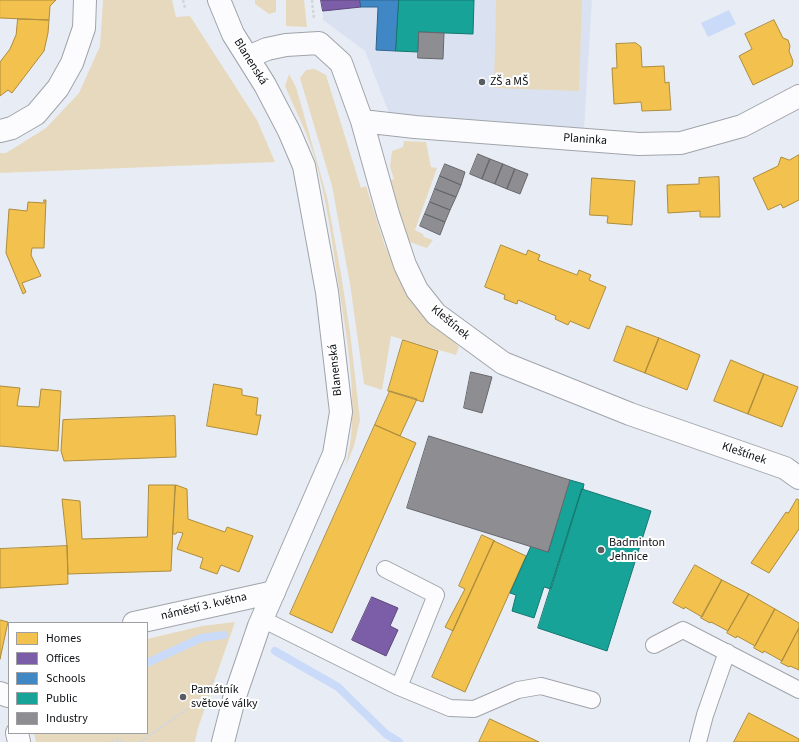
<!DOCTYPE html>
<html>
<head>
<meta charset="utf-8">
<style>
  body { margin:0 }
  #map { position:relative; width:799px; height:742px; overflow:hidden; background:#e8edf5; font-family:"Source Sans 3",sans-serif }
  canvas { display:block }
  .legend { position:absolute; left:8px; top:622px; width:140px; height:112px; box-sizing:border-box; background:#fff; border:1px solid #9e9fa1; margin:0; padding:5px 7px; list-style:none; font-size:12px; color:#0c0f13 }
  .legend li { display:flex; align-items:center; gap:8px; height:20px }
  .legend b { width:20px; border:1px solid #9e9fa1 }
</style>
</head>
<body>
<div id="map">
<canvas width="799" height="742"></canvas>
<ul class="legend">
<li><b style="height:11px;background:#f2c14e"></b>Homes</li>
<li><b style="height:11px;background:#7b5ea7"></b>Offices</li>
<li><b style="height:11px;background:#3f88c5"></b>Schools</li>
<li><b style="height:11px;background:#17a398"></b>Public</li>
<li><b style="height:11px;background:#8d8d92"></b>Industry</li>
</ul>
</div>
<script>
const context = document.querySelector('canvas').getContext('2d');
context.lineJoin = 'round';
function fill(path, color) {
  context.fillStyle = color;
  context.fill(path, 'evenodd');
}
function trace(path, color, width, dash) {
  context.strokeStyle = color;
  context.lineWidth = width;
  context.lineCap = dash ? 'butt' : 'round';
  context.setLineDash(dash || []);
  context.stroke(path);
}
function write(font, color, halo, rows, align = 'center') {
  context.font = font + ' "Source Sans 3",sans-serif';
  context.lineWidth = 4;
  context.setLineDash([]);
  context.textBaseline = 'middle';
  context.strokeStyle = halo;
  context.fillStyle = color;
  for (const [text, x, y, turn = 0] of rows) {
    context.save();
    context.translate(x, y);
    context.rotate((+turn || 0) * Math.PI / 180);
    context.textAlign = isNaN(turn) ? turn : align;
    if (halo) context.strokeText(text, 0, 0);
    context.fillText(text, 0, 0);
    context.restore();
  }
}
fill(new Path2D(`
  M322,0H592L584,128L389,113L365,51L323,20Z`), '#dae2f1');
fill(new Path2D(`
  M103,0H172L176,17L190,16L257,120L275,162L0,173V153H6L46,128L79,93L100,46Z
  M255,0H276V12L269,14L255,4Z
  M286,0H304L307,27L286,26Z
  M496,0H582L579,91L494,88Z
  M315,69L326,75L361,188L366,186L385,246L412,298L459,347L456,355L391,336L382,390L364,384L350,284L332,186L300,78L306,70Z
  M289,74L296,87L327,197L341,274L350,332L360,420L354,446L345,468C349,452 352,436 352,420C354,372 344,322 337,275C331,233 324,183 310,144C303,124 293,105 285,86Z
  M404,141L426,142L431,167L437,168L415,230L423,234L424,237L433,240L427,248L407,241L388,181L394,179L390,166L392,151L403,147Z
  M235,622L198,728L195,742H36L34,733H147V639L202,626Z`), '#e7d9be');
fill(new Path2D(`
  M729,10L736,24L708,37L701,23Z`), '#c9dbf8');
const homes = new Path2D(`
  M0,0H56L50,6L49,20L0,18Z
  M18,19L49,20L48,33L44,51L12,93L8,90L0,96V62L10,49L16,35Z
  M774,20L783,38L788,40L790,46L789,51L793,61L792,66L753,85L739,56L752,49L745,34Z
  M636,43L641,47L642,67L664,66L665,83L669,82L671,110L642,111L641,102L614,104L612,68H617L616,44Z
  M799,155V200L783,208L781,204L768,210L753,178L778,166L781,157L789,160Z
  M719,177L720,217H700V211L668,213L667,185L699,184V178Z
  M592,178L635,181L632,225L607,223L608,216L590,215Z
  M44,200H46L44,248H32L31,255L41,276L22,283L26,292L23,294L6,253L9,209L27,211L28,202L44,203Z
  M501,245L526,255L528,250L540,255L538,260L577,275L579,270L591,275L589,280L606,287L589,329L570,321L568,325L555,319L556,316L518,300L517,304L504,299L505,295L485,287Z
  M627,326L659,338L645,373L614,361Z
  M659,338L700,355L687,390L645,373Z
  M403,340L438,351L423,402L388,391Z
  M731,360L764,374L748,414L714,401Z
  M764,374L798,387L782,427L748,414Z
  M214,384L242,389V395L258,398L256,415H261L257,435L207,426Z
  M0,386L20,388L17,406L39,407L41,389L61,391L58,451L0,446Z
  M390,391L417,399L400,436L375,425Z
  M175,416L176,457L64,461L61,451L63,420Z
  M375,425L416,443L332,633L290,614Z
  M149,485H175L171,571L68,574L67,546L62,499L80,501L82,539L147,537Z
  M176,485L187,489L188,519L225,532L227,527L253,536L239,572L221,565L217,574L200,568L203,558L177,549L183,533L177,532L176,534H173Z
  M797,499L799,500V529L769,573L751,563L786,512L788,513Z
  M482,535L495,541H494L453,631L445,627L465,589L459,586Z
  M494,541L526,556L465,692L432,677Z
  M67,546L68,584L0,588V549Z
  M695,565L722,580L702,617L685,607L684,609L673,603Z
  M722,580L749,594L728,631L711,622L710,623L701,618Z
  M749,594L775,609L755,646L737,636L736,638L727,633Z
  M775,609L799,623V628L782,661L764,651L763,653L754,648Z
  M0,620L8,622L0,659Z
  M799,628V670L790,666L789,667L781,663Z
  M749,713L799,739V742H734Z
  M490,719L539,742H479Z`);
fill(homes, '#f2c14e');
trace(homes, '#ad8c3c', 1);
const offices = new Path2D(`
  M321,0H360L361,7L323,11Z
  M372,597L398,608L390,626L398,630L386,656L352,640Z`);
fill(offices, '#7b5ea7');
trace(offices, '#5a467b', 1);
const schools = new Path2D(`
  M360,0H399L396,51L376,50L378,7H361Z`);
fill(schools, '#3f88c5');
trace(schools, '#306490', 1);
const public = new Path2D(`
  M399,0H474L473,34L419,32L418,52L396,51Z
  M570,480L584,484L583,489H582L551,589L544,587L534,618L512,611L516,595L510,593L531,546L548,552Z
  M582,489L651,511L607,651L538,628Z`);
fill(public, '#17a398');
trace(public, '#147770', 1);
const industry = new Path2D(`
  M419,32L444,33L443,59L418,58Z
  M478,154L490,159L482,179L470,174Z
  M490,159L503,164L495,184L482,179Z
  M445,164L465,172L461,185L440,176Z
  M503,164L515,169L507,189L495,184Z
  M515,169L528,174L520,194L507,189Z
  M440,176L461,185L456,197L435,189Z
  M435,189L456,197L450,210L430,202Z
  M430,202L450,210L445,222L425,214Z
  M425,214L445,222L440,235L420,226Z
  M471,372L492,377L482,413L464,408Z
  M429,436L570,480L548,552L407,508Z`);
fill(industry, '#8d8d92');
trace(industry, '#66676c', 1);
trace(new Path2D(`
  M275,651L338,687L386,734L399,742
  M147,663L201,638L224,635`), '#c9dbf8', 8);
const service = new Path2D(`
  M262,619L399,687L436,595L385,569
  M654,645L683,630L799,690
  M399,687L450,708L474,709L518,690L541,686L592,700
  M698,742L705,715L727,652`);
const minor = new Path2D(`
  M248,57L267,49L286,45L319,43L341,63L362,121L388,214L405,265L417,290L436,314L503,363L630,414L785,468L799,478
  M362,121L415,127L639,144L681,143L742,126L799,96
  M0,131L12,128L36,114L58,88L72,63L84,28L85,0
  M134,623L274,592
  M0,693L8,696
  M17,733L19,742`);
const tertiary = new Path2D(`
  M219,0L233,34L265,85L289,131L304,166L327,292L341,412L334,454L259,626L234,699L223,742`);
trace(service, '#a0a4aa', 18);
trace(minor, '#a0a4aa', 24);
trace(tertiary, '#a0a4aa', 24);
trace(new Path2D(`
  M183,0L185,8
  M312,0L314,19
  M111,742L118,740L125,742
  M140,742L200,700L213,680`), '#d4d6d8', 2.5, [3, 2]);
trace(service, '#fcfcfe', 16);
trace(minor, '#fcfcfe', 22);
trace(tertiary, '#fcfcfe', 22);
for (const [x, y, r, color] of [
  [482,82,4,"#595d62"],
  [601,550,4,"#595d62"],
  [183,697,4,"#595d62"]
]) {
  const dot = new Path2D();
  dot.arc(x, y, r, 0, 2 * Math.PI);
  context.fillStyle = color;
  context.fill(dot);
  trace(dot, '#fff', 1.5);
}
write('12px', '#0c0f13', '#fff', [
  ["Blanenská",250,62,58],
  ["Planinka",585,140,4],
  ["Kleštínek",450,323,40],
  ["Blanenská",336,370,-96],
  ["Kleštínek",744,454,19],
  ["náměstí 3. května",204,607,-13]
]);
write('12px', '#0c0f13', '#fff', [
  ["ZŠ a MŠ",490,82],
  ["Badminton",609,543],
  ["Jehnice",609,557],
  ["Památník",191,690],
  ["světové války",191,704]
], 'left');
</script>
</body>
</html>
